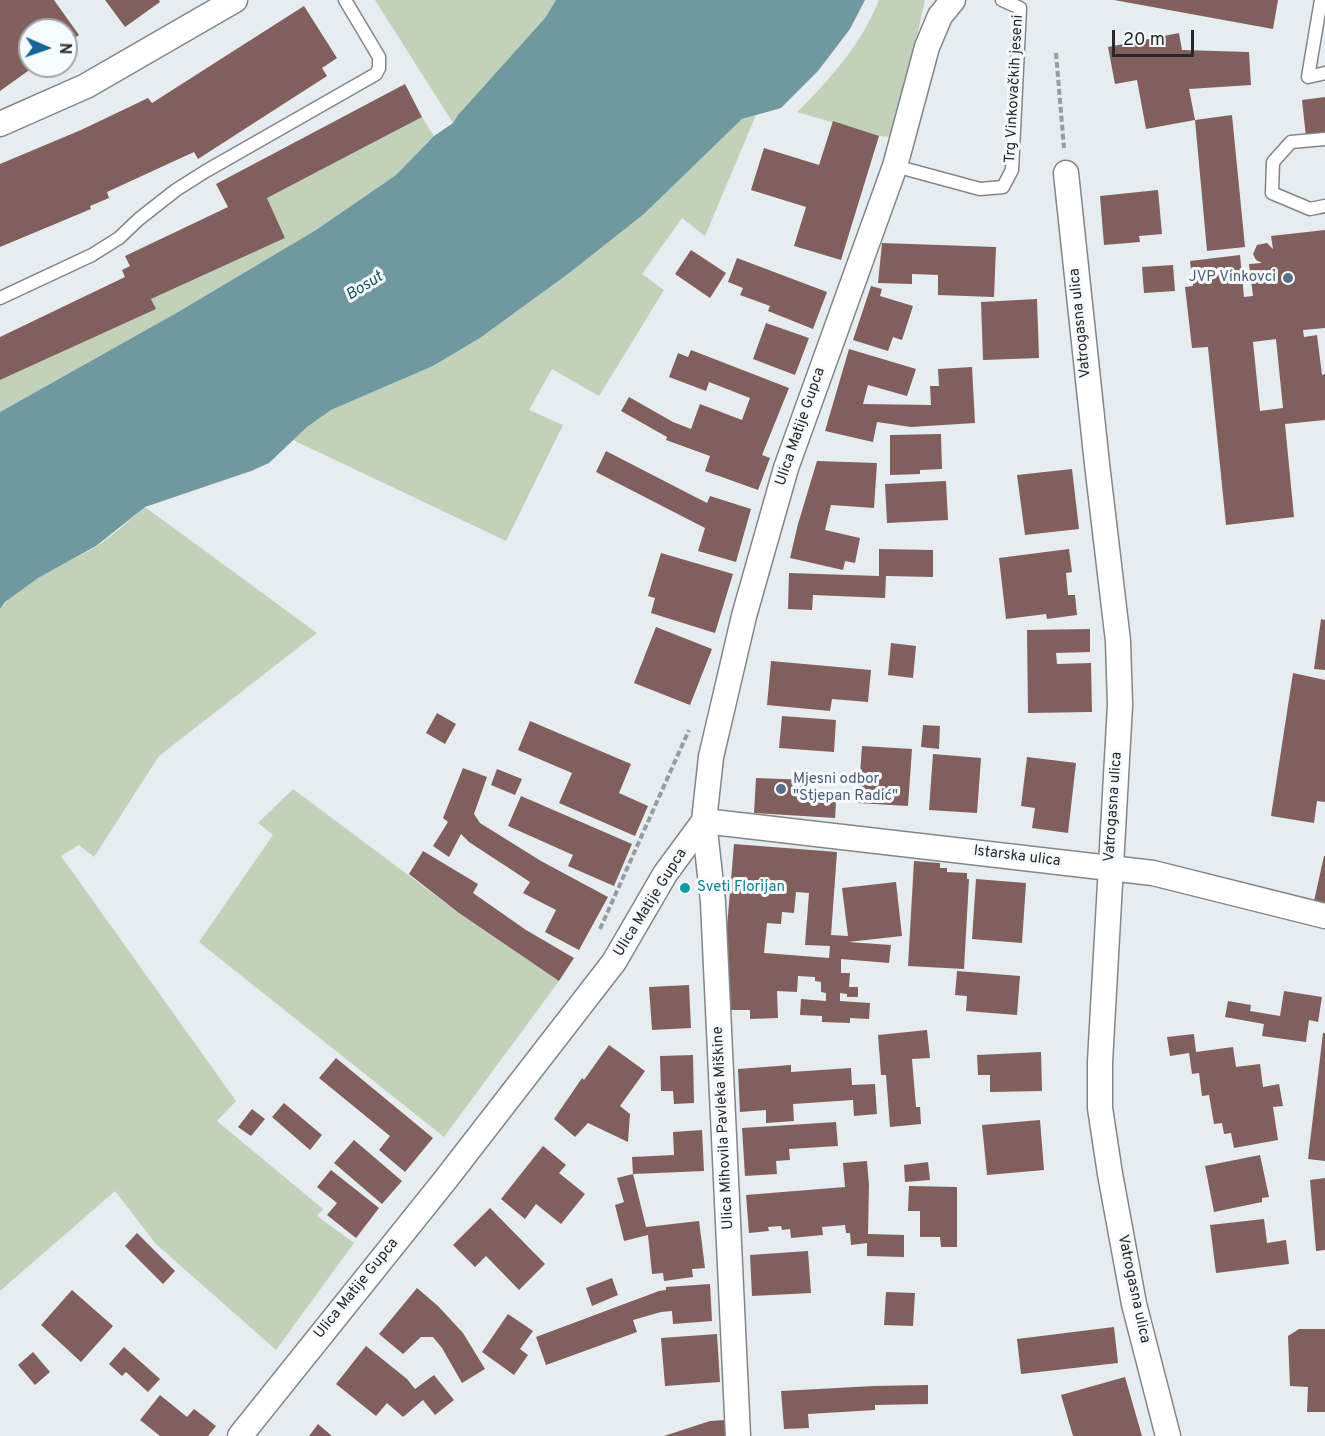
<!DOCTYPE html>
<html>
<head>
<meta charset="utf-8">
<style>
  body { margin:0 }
  #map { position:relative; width:1325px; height:1436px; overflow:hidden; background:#e7ecf1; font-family:Overpass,sans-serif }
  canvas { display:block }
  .north { position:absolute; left:18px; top:18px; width:60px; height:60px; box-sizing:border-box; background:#f5fafe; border:2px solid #a3a6a9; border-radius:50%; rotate:92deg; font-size:16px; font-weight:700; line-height:24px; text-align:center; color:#27282a }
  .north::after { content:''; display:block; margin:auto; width:21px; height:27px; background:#176597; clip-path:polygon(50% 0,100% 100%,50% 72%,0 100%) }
  .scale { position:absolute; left:1112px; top:30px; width:82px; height:27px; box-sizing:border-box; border:3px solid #27282a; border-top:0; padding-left:8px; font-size:18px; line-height:21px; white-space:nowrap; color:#27282a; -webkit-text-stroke:4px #f5fafe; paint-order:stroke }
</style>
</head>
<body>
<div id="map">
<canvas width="1325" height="1436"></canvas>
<div class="north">N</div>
<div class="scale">20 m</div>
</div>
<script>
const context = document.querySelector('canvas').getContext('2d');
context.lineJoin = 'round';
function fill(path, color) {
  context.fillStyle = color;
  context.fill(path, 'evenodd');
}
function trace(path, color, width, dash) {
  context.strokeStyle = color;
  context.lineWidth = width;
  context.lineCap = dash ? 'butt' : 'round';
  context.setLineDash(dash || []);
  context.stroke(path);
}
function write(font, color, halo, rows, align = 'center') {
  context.font = font + ' Overpass,sans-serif';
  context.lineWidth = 6;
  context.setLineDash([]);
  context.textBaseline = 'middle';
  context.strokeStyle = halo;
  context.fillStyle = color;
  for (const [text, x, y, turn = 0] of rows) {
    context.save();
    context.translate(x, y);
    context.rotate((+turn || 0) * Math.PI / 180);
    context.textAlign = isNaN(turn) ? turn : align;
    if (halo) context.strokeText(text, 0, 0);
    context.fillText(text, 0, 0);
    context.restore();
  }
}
fill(new Path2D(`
  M375,0H556L545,18L458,115L453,123Z
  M879,0H925L898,121L892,137L879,136L797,112C830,80 862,43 879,0Z
  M756,115L705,236L682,218L642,274L664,290L599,396L552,369L529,410L563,425L506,541L293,440L307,427L331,410L433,366L480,338L568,274L644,214L742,119Z
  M422,117L434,136L396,175L316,230L178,312L0,412V380L155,309L151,299L285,238L267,198Z
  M145,507L317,633L159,756L94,857L79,845L61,856L236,1101L217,1121L323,1209L317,1216L354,1243L276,1350L156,1244L115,1191L0,1291V609C22,581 64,565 94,548C112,537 129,520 145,507Z
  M293,789L459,913L559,981L444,1137L199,942L273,835L258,823Z`), '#c2d1b9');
fill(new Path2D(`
  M556,0H865L850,29L818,71L781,108L742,119L644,214L568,274L480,338L433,366L331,410L307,427L269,463L251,471L145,507L96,546L38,578L5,602L0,609V412L178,312L316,230L396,175L434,136L453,123L458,115L545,18Z`), '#6f999e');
fill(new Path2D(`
  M0,0H54L79,35L66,44V30H30V66H35L0,91Z
  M105,0H159L160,2L125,27Z
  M1114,0H1278L1273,29Z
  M304,6L337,58L322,68L327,76L198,159L194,152L107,192L109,198L90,206L91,209L0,247V164L81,130L148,98L152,103Z
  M1179,33L1182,50L1249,52L1251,85L1189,89L1195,120L1146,129L1137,80L1115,84L1108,47Z
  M405,84L422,117L267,198L285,238L151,299L156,309L0,380V337L125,277L122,270L130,266L125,256L228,207L216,184Z
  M1325,97V135L1306,137L1302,100Z
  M1232,115L1245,247L1207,251L1195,120Z
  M833,121L879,136L841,260L794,246L806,207L751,190L764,148L819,165Z
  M1158,190L1162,234L1139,236L1140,242L1104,245L1100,196Z
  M1325,230V328L1303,330L1304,337L1317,335L1322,375L1325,374V420L1285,424L1294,517L1226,525L1208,347L1192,348L1185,287L1193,286L1190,261L1240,255L1244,297L1253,296L1249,264L1262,263L1256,260L1253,254L1257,245L1267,243L1273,249L1271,236ZM1276,339L1283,408L1260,411L1253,342Z
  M882,243L996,247L994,297L938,295V275L912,274V284L878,283Z
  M691,250L726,273L710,298L675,274Z
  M737,258L827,292L813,329L768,311L770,306L740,295L743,288L728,282Z
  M1173,265L1175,291L1144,293L1142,267Z
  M871,286L882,289L880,296L913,306L902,340L893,337L888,351L853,340Z
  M1037,299L1039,358L983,360L981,302Z
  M766,323L809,338L795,375L753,359Z
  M849,349L916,369L907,396L868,385L863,404L931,405L930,386H939L938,369L972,367L975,423L911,427L877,422L873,442L825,431Z
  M691,350L789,388L762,455L770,458L758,490L705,471L710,456L666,440L667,437L621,411L629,397L673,422L691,429L700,404L742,420L750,398L709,382L706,391L669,377L678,353L688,357Z
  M941,434L942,469L920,470V474L890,475V435Z
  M606,451L707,503L710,496L751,509L736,562L698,551L705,528L596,472Z
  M817,461L877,463L874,508L831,505L825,530L860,538L855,563L845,561L843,570L790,558L798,524Z
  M1072,469L1079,529L1025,535L1017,475Z
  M946,481L948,520L887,523L885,484Z
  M879,549L933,550V577L886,576L885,598L813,595L812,610L788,609L789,573L879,576Z
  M1069,549L1072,572L1066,573L1068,595H1075L1077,615L1047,619L1046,614L1006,619L999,558Z
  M661,553L733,574L715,633L651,613L655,598L648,596Z
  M1321,619L1325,620V670L1314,669Z
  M656,627L712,649L690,705L634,683Z
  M1090,629V652L1056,653L1057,664L1091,663L1092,712L1028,713L1027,630Z
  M891,643L916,646L913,678L888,675Z
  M771,661L871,670L868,702L832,699L830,711L767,705Z
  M1293,673L1325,680V802L1317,801L1314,823L1271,816Z
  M437,713L456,724L445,744L426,733Z
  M782,716L836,720L834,752L779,748Z
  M530,721L631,764L619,793L648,806L635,836L559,803L572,773L518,750Z
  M923,725L940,726L939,749L921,747Z
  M862,746L912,749L908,806L858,803Z
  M933,754L981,758L977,813L929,810Z
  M1027,757L1076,763L1068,833L1032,828L1035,808L1021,806Z
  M463,768L487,777L474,814L480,823L541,861L608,897L579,950L545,932L556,910L523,893L530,882L469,842L461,834L449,857L433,846L448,822L443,818Z
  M497,769L522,779L515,795L491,785Z
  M756,778L808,780L807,799L836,802L835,818L754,813Z
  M521,796L632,844L614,886L568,866L573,855L508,826Z
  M734,844L837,852L831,935L848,936L842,888L896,882L902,936L848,942L891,945L889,963L841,959V973H850L849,987H858V997H847V994L840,993V1001L870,1003L869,1019L850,1018V1023L822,1022V1016L800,1015L801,999L826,1001V993L821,992V982L815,981V977L798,976L797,992L777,991L778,1018L750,1019V1010H728L725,951ZM796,892L809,893L805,945L830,946L829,958L764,953L767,923L781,924L782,912L794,913Z
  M423,851L478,884L473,893L526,930L574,958L559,981L459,913L409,874Z
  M1324,856H1325V904L1314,901Z
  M914,861L940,863V868H947V872L967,873V879H969L964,969L908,966Z
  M976,879L1026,883L1022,943L972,939Z
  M957,971L1020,976L1017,1015L966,1011L967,996L955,995Z
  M689,985L691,1028L652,1030L649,987Z
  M1284,991L1322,997L1318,1022L1309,1020L1306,1042L1262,1036L1264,1024L1225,1017L1228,1001L1251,1005L1250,1011L1280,1016Z
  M927,1030L930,1058L912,1059L916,1107H920L921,1124L890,1127L886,1075H881L878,1035Z
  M1323,1033H1325V1161L1308,1159Z
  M1194,1034L1196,1052L1233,1047L1236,1067L1260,1064L1263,1087L1279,1084L1283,1106L1273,1107L1278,1140L1234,1148L1231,1133L1224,1134L1222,1123L1214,1124L1209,1095L1202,1096L1199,1073L1192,1074L1189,1053L1170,1056L1167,1037Z
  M609,1045L645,1071L620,1106L630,1114L628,1142L588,1123L575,1137L554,1119L582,1078L584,1080Z
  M1041,1052L1042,1091L990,1092V1075H978L977,1055Z
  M693,1055L694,1103L674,1104L673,1091H661L660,1056Z
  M336,1058L433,1138L405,1172L379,1150L390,1136L319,1078Z
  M791,1065V1072L851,1068L852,1085L875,1084L877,1114L854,1116L853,1100L793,1104L794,1121L766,1123V1110L740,1112L738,1069Z
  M284,1103L322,1135L310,1150L272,1117Z
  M252,1109L265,1119L251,1136L238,1127Z
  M1040,1120L1044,1170L987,1175L982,1125Z
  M836,1122L838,1146L789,1149L790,1160L776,1161L777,1174L745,1176L742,1128Z
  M702,1130L704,1171L633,1174L632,1157L674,1155L673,1132Z
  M354,1140L402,1181L382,1204L334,1163Z
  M543,1146L566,1165L559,1173L585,1194L561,1224L536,1204L525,1219L501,1199Z
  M1260,1155L1269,1197L1262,1198V1202L1214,1212L1205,1166Z
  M867,1161L869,1185L868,1234L904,1235V1257L867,1256V1243L851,1245L850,1233H846L845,1225L822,1227L823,1235L791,1238L790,1229L782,1230L781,1226L768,1227L769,1231L749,1233L746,1195L845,1187L843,1163Z
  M928,1162L930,1180L905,1182L904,1165Z
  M331,1170L379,1208L356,1238L327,1215L337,1203L317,1187Z
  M633,1174L646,1227L699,1221L705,1268L692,1269L693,1277L664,1281L663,1273L652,1274L648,1235L624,1241L615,1205L624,1202L617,1178Z
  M1325,1178V1250L1316,1251L1310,1180Z
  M909,1186L957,1187V1247H941L940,1237H920V1211H908Z
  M490,1208L545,1264L519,1290L486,1256L475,1267L453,1245Z
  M1264,1219L1267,1243L1286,1240L1289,1264L1216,1273L1210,1225Z
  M137,1233L175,1271L163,1284L125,1246Z
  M808,1251L811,1293L752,1296L750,1255Z
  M612,1278L618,1295L592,1306L586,1288Z
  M710,1284L712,1321L673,1324L672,1311L661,1312L633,1320L637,1332L546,1365L536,1337L659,1291L666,1290V1287Z
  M417,1288L438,1306L463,1333L485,1369L462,1383L442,1348L433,1337H421L403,1354L379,1334Z
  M72,1290L113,1326L81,1362L41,1325Z
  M886,1292L915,1293L913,1326L884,1325Z
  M508,1314L533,1331L520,1349L528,1355L514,1375L482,1352Z
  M1114,1327L1118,1363L1021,1374L1017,1339Z
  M1299,1329H1325V1412H1307L1308,1387L1290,1386L1288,1336Z
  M717,1334L720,1382L665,1386L661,1338Z
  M366,1346L407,1379L415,1389L434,1375L454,1400L435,1415L423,1400L403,1417L387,1403L376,1416L336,1384Z
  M124,1347L160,1379L148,1392L126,1372L122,1376L109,1364Z
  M33,1352L50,1372L35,1385L18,1365Z
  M1125,1377L1142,1436H1073L1061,1395Z
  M928,1385V1404L875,1405V1410L808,1414L809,1428L784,1429L781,1391L874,1386Z
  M160,1395L187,1417L194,1409L216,1426L208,1436H160L140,1420Z
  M725,1420L727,1436H664L710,1421Z
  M318,1424L332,1436H309Z`), '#815f5c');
const service = new Path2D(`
  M1321,0L1308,77L1325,73
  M1325,139L1291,142L1273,162L1272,193L1310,209L1325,206
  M895,166L980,189L1003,187L1012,170L1020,8L1002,0
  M0,298L92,255L119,238L139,219L176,190L206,171L376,74L379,68V57L345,0`);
const minor = new Path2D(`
  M0,124L86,86L235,0
  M1066,173L1097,464L1118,641L1120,705L1100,1062V1108L1110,1174L1134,1304L1168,1436
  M704,821L1153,873L1325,916
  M240,1436L446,1179L614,962L665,874L704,821
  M738,1436L713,902L704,821L711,757L744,616L786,468L895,166L927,47L940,16L953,0`);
trace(service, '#82868a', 15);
trace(minor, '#82868a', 27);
trace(new Path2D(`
  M1056,53L1064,148
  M600,929L689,730`), '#989b9f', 4, [6, 3]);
trace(service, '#fff', 12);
trace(minor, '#fff', 24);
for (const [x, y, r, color] of [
  [1288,278,6,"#5c6f8a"],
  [781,789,6,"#5c6f8a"],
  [685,888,6,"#0f9aa8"]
]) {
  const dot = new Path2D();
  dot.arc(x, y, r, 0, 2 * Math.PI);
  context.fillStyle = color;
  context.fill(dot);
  trace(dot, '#f5fafe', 2);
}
write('15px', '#27282a', '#f5fafe', [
  ["Trg Vinkovačkih jeseni",1015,89,-87],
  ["Vatrogasna ulica",1081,323,-96],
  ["Ulica Matije Gupca",801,427,-71],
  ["Vatrogasna ulica",1114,807,-86],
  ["Istarska ulica",1017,857,7],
  ["Ulica Matije Gupca",651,903,-58],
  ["Ulica Mihovila Pavleka Miškine",724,1128,-93],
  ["Ulica Matije Gupca",357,1289,-51],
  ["Vatrogasna ulica",1133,1289,78]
]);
write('15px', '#4e5e75', '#f5fafe', [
  ["JVP Vinkovci",1276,278],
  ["Mjesni odbor",793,780,"left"],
  ["\"Stjepan Radić\"",793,797,"left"]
], 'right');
write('15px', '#0d838f', '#f5fafe', [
  ["Sveti Florijan",697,888]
], 'left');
write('italic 16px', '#18555b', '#f5fafe', [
  ["Bosut",365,287,-32]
]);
</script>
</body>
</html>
